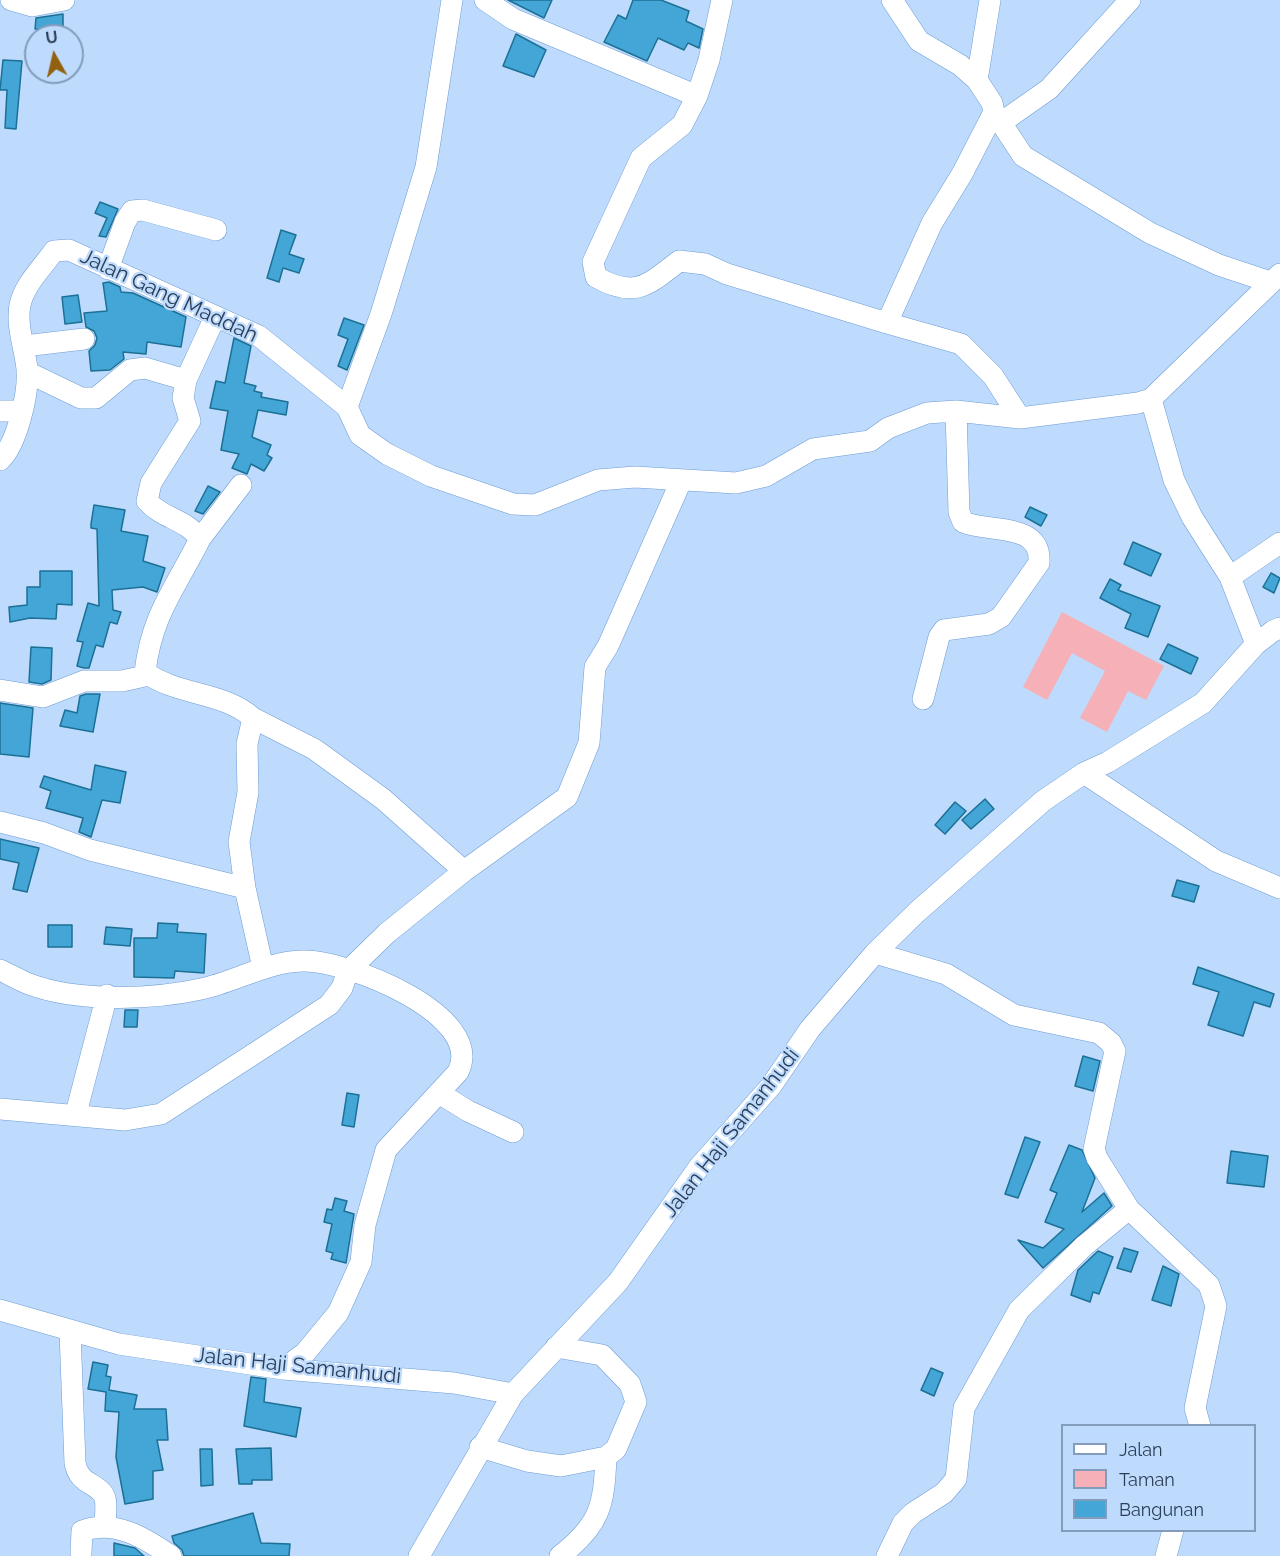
<!DOCTYPE html>
<html>
<head>
<meta charset="utf-8">
<style>
  body { margin:0 }
  #map { position:relative; width:1280px; height:1556px; overflow:hidden; background:#bedbfe; font-family:Raleway,sans-serif }
  canvas { display:block }
  .legend { position:absolute; left:1061px; top:1424px; width:195px; height:108px; box-sizing:border-box; background:#bedbfe; border:2px solid #839cbb; margin:0; padding:8px 10px; list-style:none; font-size:18px; color:#2b3e56 }
  .legend li { display:flex; align-items:center; gap:12px; height:30px }
  .legend b { width:30px; border:2px solid #839cbb }
  .north { position:absolute; left:24px; top:24px; width:60px; height:60px; box-sizing:border-box; background:#bedbfe; border:2px solid #839cbb; border-radius:50%; rotate:352deg; font-size:16px; font-weight:700; line-height:24px; text-align:center; color:#2b3e56 }
  .north::after { content:''; display:block; margin:auto; width:21px; height:27px; background:#926110; clip-path:polygon(50% 0,100% 100%,50% 72%,0 100%) }
</style>
</head>
<body>
<div id="map">
<canvas width="1280" height="1556"></canvas>
<ul class="legend">
<li><b style="height:8px;background:#fff"></b>Jalan</li>
<li><b style="height:16px;background:#f6b0b7"></b>Taman</li>
<li><b style="height:16px;background:#43a6d6"></b>Bangunan</li>
</ul>
<div class="north">U</div>
</div>
<script>
const context = document.querySelector('canvas').getContext('2d');
context.lineJoin = 'round';
function fill(path, color) {
  context.fillStyle = color;
  context.fill(path, 'evenodd');
}
function trace(path, color, width, dash) {
  context.strokeStyle = color;
  context.lineWidth = width;
  context.lineCap = dash ? 'butt' : 'round';
  context.setLineDash(dash || []);
  context.stroke(path);
}
function write(font, color, halo, rows, align = 'center') {
  context.font = font + ' Raleway,sans-serif';
  context.lineWidth = 4.5;
  context.setLineDash([]);
  context.textBaseline = 'middle';
  context.strokeStyle = halo;
  context.fillStyle = color;
  for (const [text, x, y, turn = 0] of rows) {
    context.save();
    context.translate(x, y);
    context.rotate((+turn || 0) * Math.PI / 180);
    context.textAlign = isNaN(turn) ? turn : align;
    if (halo) context.strokeText(text, 0, 0);
    context.fillText(text, 0, 0);
    context.restore();
  }
}
fill(new Path2D(`
  M1062,612L1164,666L1146,700L1128,691L1107,732L1080,718L1105,671L1072,653L1047,700L1023,687Z`), '#f6b0b7');
const building = new Path2D(`
  M508,0H552L544,18Z
  M633,0H661L689,11L686,21L703,29L699,48L688,43L684,50L658,38L647,61L604,42L618,15L626,19Z
  M63,14V36H49V30L35,29L36,18Z
  M516,34L546,50L534,77L503,66Z
  M3,60L22,61L16,129L5,128L7,90H0Z
  M100,202L118,209L106,237L99,236L107,218L95,213Z
  M281,230L296,235L289,254L304,259L299,273L283,268L279,282L267,278Z
  M109,282L120,287L121,292L133,293L186,317L181,347L147,342L146,354L123,352L124,359L110,370L91,371L89,351L95,345L97,338L94,331L86,327L84,313L107,311L103,283Z
  M78,295L82,322L65,324L62,297Z
  M344,318L364,325L347,370L338,366L348,339L338,335Z
  M234,338L251,346L244,383L256,386L254,391L262,393L261,397L288,402L286,415L258,410L252,437L271,445L267,455L272,458L264,471L251,464L247,474L232,468L239,454L221,450L228,411L210,408L216,381L225,383Z
  M208,486L220,492L203,514L195,511Z
  M94,505L125,510L121,531L148,536L143,561L165,568L157,592L143,587L112,590L113,610L121,612L117,624L110,622L103,647L96,645L89,668H84L77,666L83,642L77,641L88,603L99,606L97,529L91,528V524Z
  M1030,507L1047,515L1041,526L1025,517Z
  M1133,542L1161,554L1151,576L1124,564Z
  M40,571H72V605L57,604L56,619L30,618L10,622L9,607L27,605V587H40Z
  M1271,573L1280,578L1274,593L1263,587Z
  M1110,579L1121,585L1118,590L1160,606L1148,637L1125,628L1131,614L1100,598Z
  M1168,644L1198,658L1191,674L1160,659Z
  M31,647L52,648L51,680L42,684L29,682Z
  M86,694H100L93,732L60,726L65,710L77,713L80,696Z
  M0,703L33,708L29,757L0,754Z
  M95,765L126,772L120,803L102,800L91,837L79,832L83,818L46,808L51,791L40,787L44,776L91,790Z
  M985,799L994,809L971,829L962,820Z
  M955,802L966,811L945,834L935,825Z
  M0,839L39,848L27,892L13,889L19,863L0,859Z
  M1177,880L1199,886L1194,902L1172,896Z
  M158,923L178,924L177,932L206,934L204,973L175,971L174,978L134,977V938H157Z
  M48,925H72V947H48Z
  M106,927L132,929L130,946L104,944Z
  M1198,967L1274,994L1270,1007L1254,1002L1243,1036L1208,1025L1219,992L1193,984Z
  M125,1010H138L137,1027H124Z
  M1083,1056L1100,1061L1093,1091L1075,1086Z
  M347,1093L359,1095L354,1127L342,1125Z
  M1025,1137L1040,1142L1018,1198L1005,1194Z
  M1069,1145L1082,1150L1095,1178L1082,1212L1104,1193L1112,1206L1043,1268L1018,1240L1043,1248L1064,1229L1045,1222L1057,1193L1050,1190Z
  M1231,1151L1268,1156L1264,1187L1227,1183Z
  M335,1198L347,1201L344,1211L354,1214L346,1263L331,1259L333,1253L326,1251L332,1224L324,1222L327,1209L332,1210Z
  M1124,1248L1138,1252L1131,1272L1117,1268Z
  M1098,1251L1113,1257L1099,1294L1093,1292L1090,1302L1071,1295L1078,1270Z
  M1163,1266L1179,1274L1171,1306L1152,1300Z
  M93,1362L108,1365L106,1376L111,1377L109,1390L137,1395L134,1409H166L168,1440H157L163,1470L153,1471V1499L125,1504L116,1457L119,1412L105,1411L106,1392L88,1389Z
  M931,1368L943,1373L934,1396L921,1390Z
  M251,1377L266,1379L264,1402L301,1408L296,1437L244,1426Z
  M271,1448L272,1480H252V1484H239L236,1449Z
  M200,1449H212L213,1485L201,1486Z
  M253,1513L261,1543L290,1544L289,1556H184L182,1550L174,1543L172,1536Z
  M114,1543L135,1548L144,1556H114Z`);
fill(building, '#43a6d6');
trace(building, '#1d7095', 1.5);
const minor = new Path2D(`
  M11,0L32,6L64,0
  M485,0L513,19L697,96
  M722,0L709,60L697,96L682,125L641,158L593,262L596,277C635,299 648,285 679,261L705,264L727,274L887,323L932,223L962,174L994,112L1023,156L1150,233L1219,265L1270,282
  M892,0L919,41L960,65L977,80L992,103L994,112
  M977,80L990,0
  M1002,122L1049,89L1130,0
  M108,269L125,222L132,211L143,210L216,230
  M215,317L186,380L183,398L190,421L151,483L147,501C164,520 185,518 200,539C175,589 152,614 145,672C177,696 223,691 253,718L247,744L248,792L239,842L245,888
  M887,323L961,344L993,376L1020,418
  M24,346L84,339
  M27,372L81,398H96L130,370L145,368L186,380
  M1151,399L1174,480L1192,517L1230,577L1256,644
  M347,407L381,314L426,167L452,0
  M0,411H22
  M0,460C17,444 29,393 27,369C25,349 16,326 20,305C24,285 42,268 54,251L69,250L259,336L347,407L360,435L387,454L431,476L513,504L535,505L598,480L635,477L736,483L766,476L813,449L870,441L888,428L927,413L956,411L1020,418L1138,403L1151,399L1280,274
  M200,539L241,485
  M1230,577L1280,543
  M0,690L43,697L84,681H122L149,675
  M923,699L939,637L944,630L989,624L1001,617L1039,563C1042,521 987,533 963,522L959,512L956,411
  M253,718L314,749L383,799L464,871
  M1084,773L1216,861L1280,888
  M0,822L44,833L90,850L245,888L263,968
  M875,953L946,974L1014,1015L1099,1033L1111,1043L1115,1051L1094,1149L1097,1158L1129,1209L1209,1285L1216,1306L1195,1408L1200,1426
  M0,970C9,974 19,980 29,984C77,1002 151,1000 201,989C235,982 266,962 302,961C345,959 487,1015 458,1072L386,1150L365,1225L361,1262L338,1313L305,1353L283,1369
  M439,1093L468,1111L513,1132
  M0,1109L125,1120L161,1114L329,1005L342,988L348,971L387,933L464,871L567,797L589,743L595,667L608,646L681,481
  M76,1113L107,995
  M0,1310L119,1344L283,1369L454,1383L513,1394L618,1282L699,1167L771,1086L810,1029L875,953L917,912L1043,801L1084,773L1108,762L1203,703L1256,644L1273,631L1280,628
  M70,1332L75,1463C79,1486 99,1482 105,1498C107,1506 105,1518 105,1527
  M480,1447L527,1461L561,1466L606,1457L616,1449L636,1402L630,1384L602,1355L556,1347
  M81,1553L82,1531C115,1519 145,1538 171,1556
  M419,1556L513,1394
  M560,1556C600,1525 604,1506 606,1457
  M887,1556L903,1523L913,1513L944,1493L956,1479L964,1408L1019,1310L1084,1246L1129,1209
  M1166,1556L1173,1530`);
trace(minor, '#6e9cd3', 22);
trace(minor, '#fff', 21);
write('21px', '#2b3e56', '#bedbfe', [
  ["Jalan Gang Maddah",169,296,25],
  ["Jalan Haji Samanhudi",731,1133,-52],
  ["Jalan Haji Samanhudi",298,1366,6]
]);
</script>
</body>
</html>
